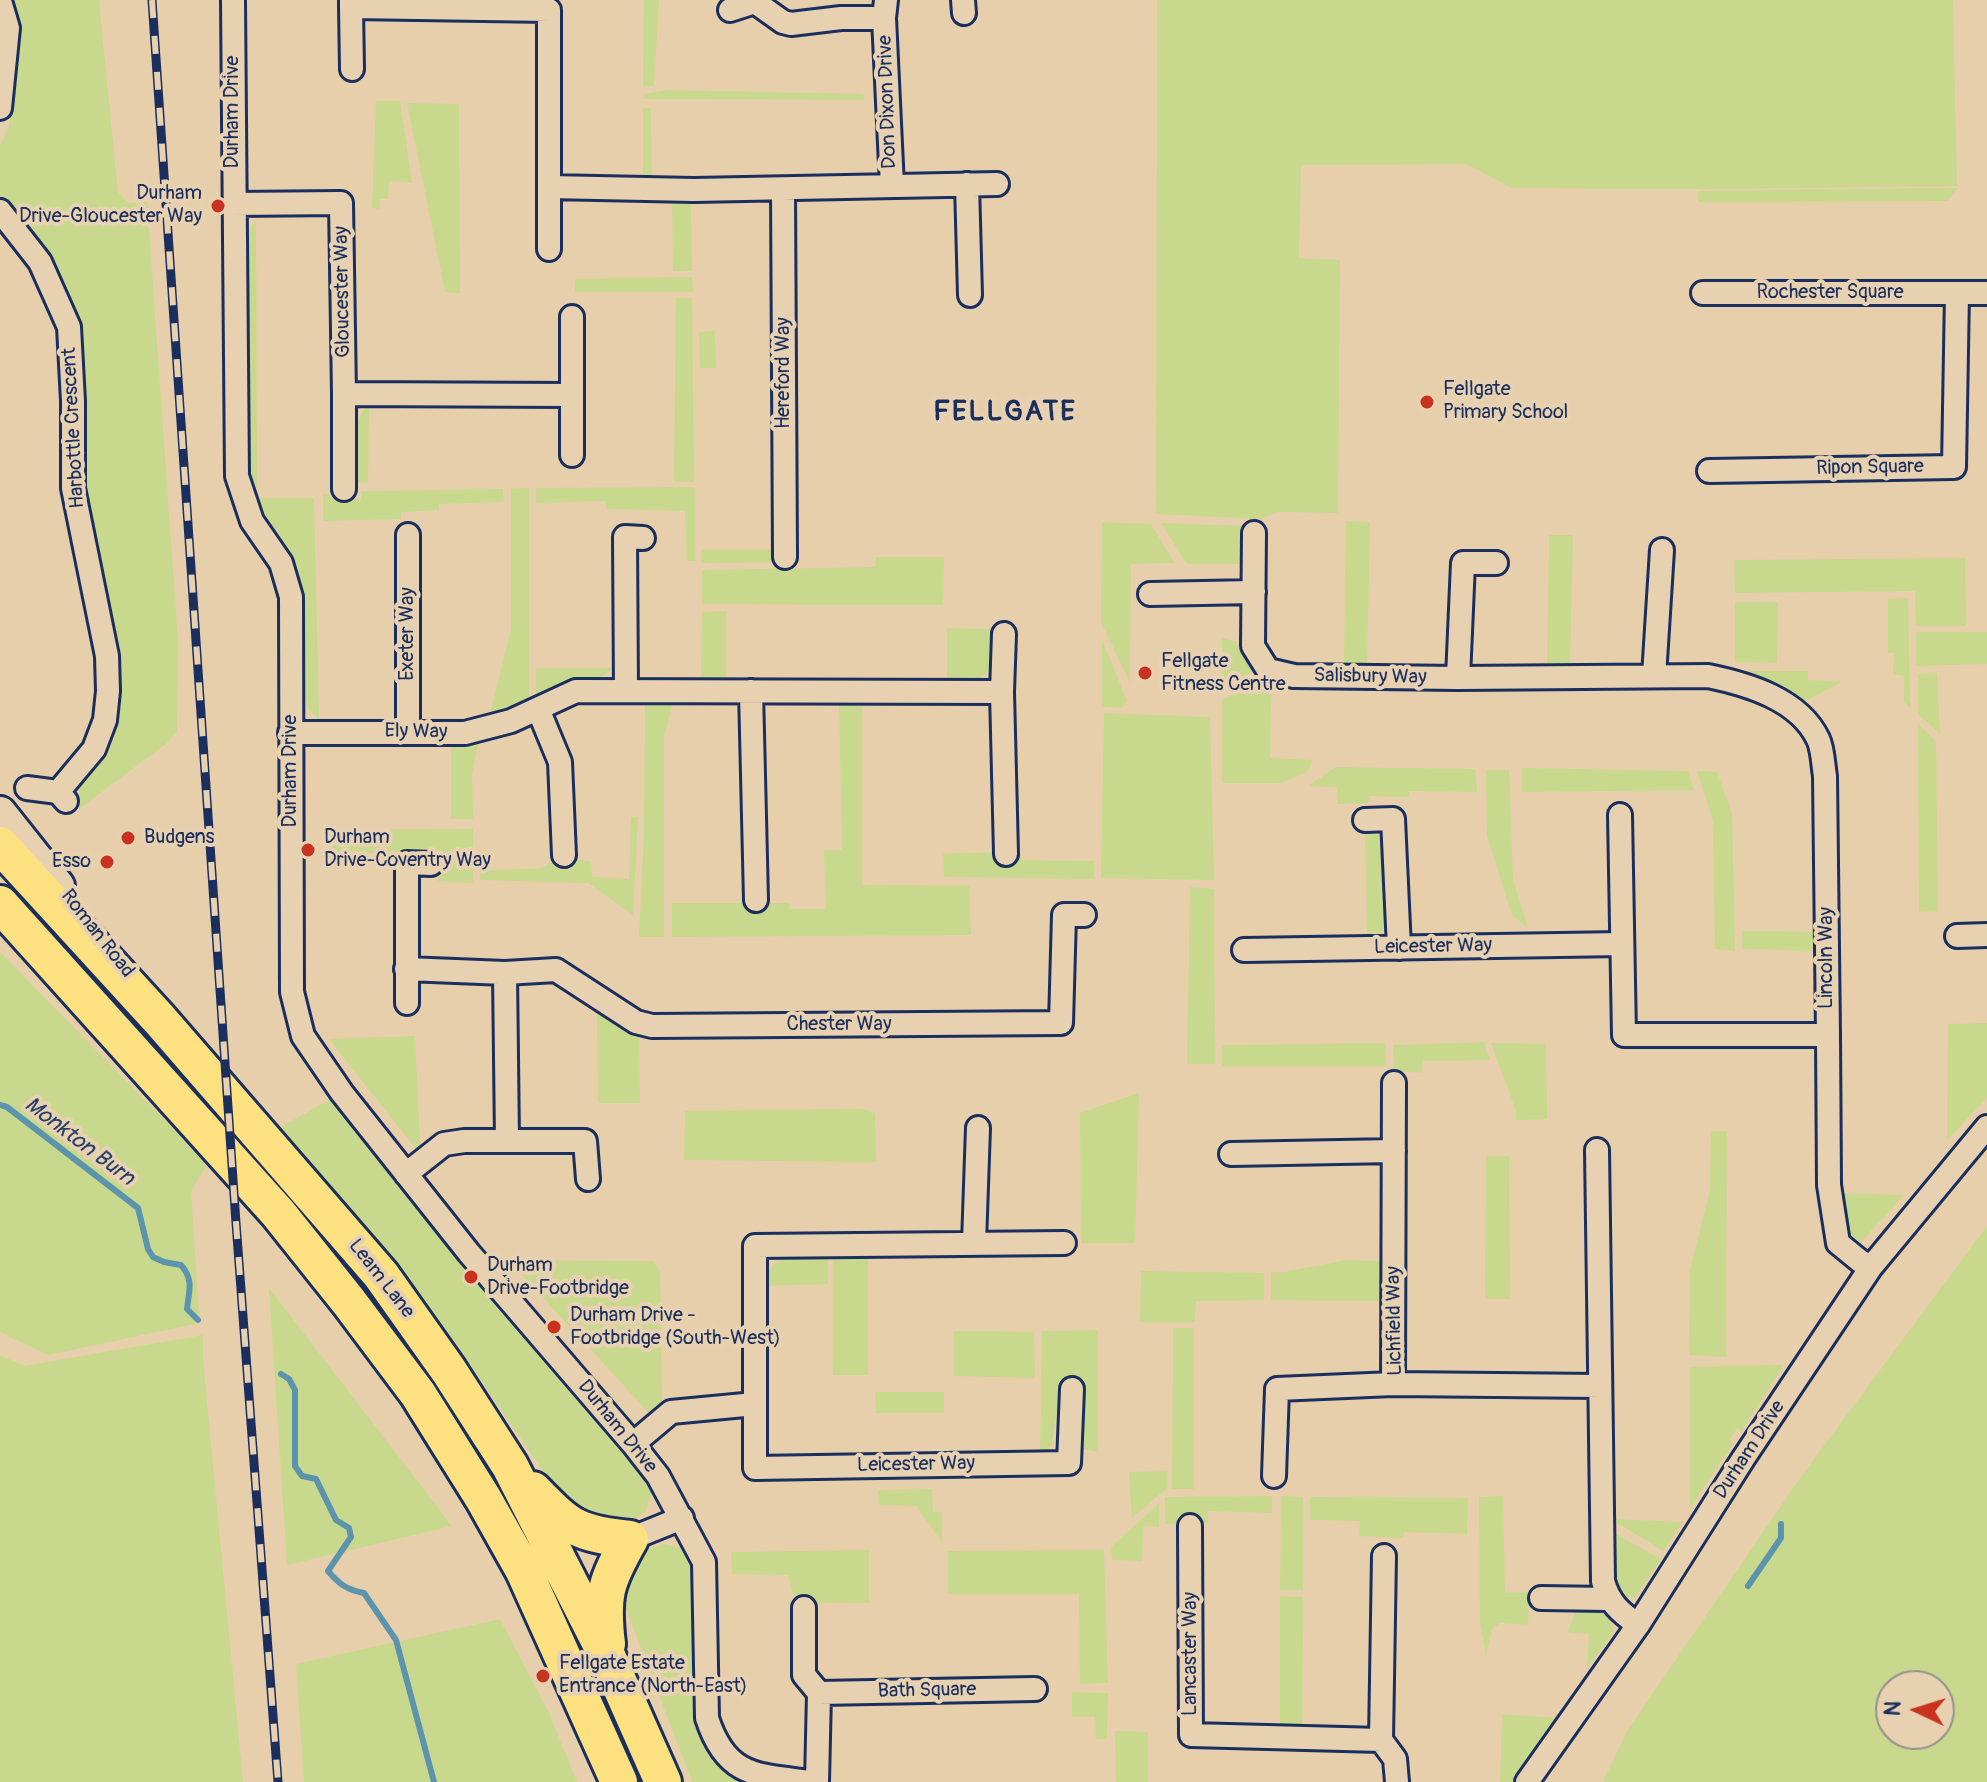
<!DOCTYPE html>
<html>
<head>
<meta charset="utf-8">
<style>
  body { margin:0 }
  #map { position:relative; width:1987px; height:1782px; overflow:hidden; background:#e7cfab; font-family:Pangolin,sans-serif }
  canvas { display:block }
  .north { position:absolute; left:1875px; top:1670px; width:80px; height:80px; box-sizing:border-box; background:#e7d1b0; border:2px solid #95908f; border-radius:50%; rotate:274deg; font-size:22px; font-weight:700; line-height:32px; text-align:center; color:#1b2f5e }
  .north::after { content:''; display:block; margin:auto; width:28px; height:36px; background:#c8321e; clip-path:polygon(50% 0,100% 100%,50% 72%,0 100%) }
</style>
</head>
<body>
<div id="map">
<canvas width="1987" height="1782"></canvas>
<div class="north">N</div>
</div>
<script>
const context = document.querySelector('canvas').getContext('2d');
context.lineJoin = 'round';
function fill(path, color) {
  context.fillStyle = color;
  context.fill(path, 'evenodd');
}
function trace(path, color, width, dash) {
  context.strokeStyle = color;
  context.lineWidth = width;
  context.lineCap = dash ? 'butt' : 'round';
  context.setLineDash(dash || []);
  context.stroke(path);
}
function write(font, color, halo, rows, align = 'center') {
  context.font = font + ' Pangolin,sans-serif';
  context.lineWidth = 8;
  context.setLineDash([]);
  context.textBaseline = 'middle';
  context.strokeStyle = halo;
  context.fillStyle = color;
  for (const [text, x, y, turn = 0] of rows) {
    context.save();
    context.translate(x, y);
    context.rotate((+turn || 0) * Math.PI / 180);
    context.textAlign = isNaN(turn) ? turn : align;
    if (halo) context.strokeText(text, 0, 0);
    context.fillText(text, 0, 0);
    context.restore();
  }
}
fill(new Path2D(`
  M9,0H99L118,192L129,203L147,202L178,641L177,731L167,743L79,809L80,780L107,739L84,522L79,434L84,367L78,335L64,287L51,262L0,202V146L9,126L17,23Z
  M644,0H659L654,86L643,88Z
  M1157,0H1953L1957,186L1696,189L1512,188L1466,164L1301,165L1299,258L1340,260L1338,513L1277,512L1260,519L1156,514Z
  M667,90L863,94L865,100L644,99L643,94Z
  M376,101H400L412,183L389,181L388,199H380V209L372,208Z
  M407,103L459,104L460,293L445,292Z
  M643,108H651L652,183L643,182Z
  M1958,188L1948,201L1698,202V191Z
  M672,199H691L692,271H673Z
  M256,220L257,487H251L247,464L245,252L248,231Z
  M692,277L693,292H575V279Z
  M676,298H692L694,482L674,481Z
  M715,331L716,368H700L699,332Z
  M369,404L368,482H353C354,455 348,425 369,404Z
  M692,487L695,489V561H687L685,511L606,509V501L536,503V488Z
  M529,488V699L489,719L511,629V489Z
  M503,489L504,502L439,504V510L401,512V519L323,521V494H330L331,500L361,499V491Z
  M256,498H314L319,719L309,710L304,697L302,584L295,564Z
  M1346,521L1370,522L1367,665L1344,663Z
  M1102,522L1151,524L1174,563L1131,564L1130,683L1101,622Z
  M1161,523L1244,526L1243,564H1187Z
  M1549,535H1573L1570,664H1547Z
  M702,550H774V562L701,563Z
  M876,557H944L943,605L702,604V570L875,567Z
  M1965,558L1966,626H1916L1915,591L1735,593L1734,560Z
  M1908,598L1910,708L1904,702V676L1893,674L1894,653H1888V599Z
  M1735,602H1778L1777,663L1735,662Z
  M726,611V681L701,682L702,612Z
  M947,628L997,629C995,669 992,684 947,682Z
  M1916,632H1987V664L1916,666Z
  M1222,638L1236,642L1255,670L1222,689Z
  M1102,639L1127,701L1122,708L1102,707Z
  M536,668H613C593,688 561,680 536,694Z
  M1740,671H1808V680L1842,682L1804,702L1776,684Z
  M1937,673L1940,734L1918,714V674Z
  M1259,683L1271,688L1270,758L1313,760L1307,772L1281,783H1222V700Z
  M645,700H674L664,736V937H639L644,834Z
  M839,700L862,701V885L969,886L971,935L672,937V903H789V909H826L824,850H842Z
  M1104,713L1210,717L1214,880L1101,878Z
  M1918,724L1936,741L1938,912L1919,911Z
  M479,739L472,775L473,819H451V740Z
  M1336,767L1475,769L1477,792L1409,791V797L1369,796L1368,803L1337,804V787L1308,786Z
  M1522,768L1688,771L1694,790L1522,792Z
  M1486,770H1509L1513,880L1528,928L1512,915L1487,836Z
  M1697,771L1717,772L1732,813L1735,951L1715,949L1713,821Z
  M631,817H638L633,915L588,883L480,880V871L542,868L556,859L591,861L592,877L629,879Z
  M473,829V883L438,881L437,854L327,852V830Z
  M1365,830L1384,836L1390,915L1382,931L1367,935Z
  M997,852L998,856L1021,855V860L1094,861V879L944,877L943,854Z
  M1190,887L1214,889L1215,1064H1187Z
  M1742,931L1816,932V951L1742,949Z
  M0,952L201,1157L206,1166L191,1192L199,1313L195,1324L48,1355L0,1332Z
  M597,1008L639,1034L640,1103H598Z
  M1987,1023V1098L1947,1140L1948,1024Z
  M415,1036L420,1145L416,1149L329,1039Z
  M1484,1042L1490,1060L1423,1061L1422,1073L1394,1071L1393,1045Z
  M1385,1043L1386,1066H1222V1045Z
  M1491,1043L1546,1044L1547,1119L1516,1120V1111Z
  M342,1093L658,1476L645,1512C613,1532 605,1526 572,1513L437,1317L277,1129Z
  M1139,1093L1135,1243H1081L1080,1113Z
  M863,1109L875,1113L876,1162L684,1160L685,1111Z
  M1711,1131H1727L1726,1357L1689,1355L1690,1270L1710,1190Z
  M1486,1156H1509L1510,1299H1485Z
  M1840,1193L1904,1195L1861,1242C1838,1229 1841,1217 1840,1193Z
  M1987,1226V1782H1603L1627,1731L1800,1478ZM1891,1686H1939V1734H1891Z
  M833,1256H868V1375H833Z
  M786,1258H828V1284L766,1286C766,1269 771,1265 786,1258Z
  M508,1260L653,1261L660,1272L662,1405L649,1413Z
  M1346,1260L1387,1261L1386,1301L1271,1300V1272H1284Z
  M1141,1271L1264,1273V1300L1196,1301L1195,1322H1140Z
  M269,1288L452,1526L287,1565Z
  M1173,1328H1194V1489H1172Z
  M1098,1330V1452L1078,1448L1077,1382L1061,1381L1052,1444L1046,1451L1040,1452L1042,1331Z
  M954,1331L1034,1332L1035,1378L954,1376Z
  M203,1335V1359L243,1782H0V1355L24,1366Z
  M1784,1365L1742,1431L1737,1428L1729,1441L1733,1444L1690,1508V1367Z
  M875,1392H944V1413H876Z
  M1167,1471V1488L1132,1518L1129,1472Z
  M932,1489L933,1512H942V1542L916,1506L879,1505L878,1490Z
  M1272,1496V1513L1208,1511V1523L1165,1524V1497Z
  M1281,1496L1303,1497V1590H1280Z
  M1503,1496L1505,1593L1529,1592L1528,1625L1501,1623L1492,1628L1486,1656L1480,1621L1479,1497Z
  M1310,1497L1468,1498L1467,1534L1404,1532L1403,1538L1359,1536L1360,1521L1310,1520Z
  M1159,1503V1527L1143,1526L1142,1561L1112,1560L1111,1547Z
  M1611,1519L1683,1522L1663,1551L1621,1525L1611,1523Z
  M1609,1530L1661,1559L1635,1598L1624,1597L1614,1590Z
  M663,1544L677,1546L687,1556L691,1568L694,1721L709,1757L720,1749L811,1782H692L619,1590L633,1554Z
  M869,1550V1603L795,1602L788,1575L732,1574L731,1552Z
  M1104,1550L1108,1683L1080,1684L1079,1594H948V1551Z
  M1280,1596L1303,1597L1302,1728L1280,1729Z
  M1587,1608C1603,1612 1609,1615 1614,1631L1587,1669L1589,1634L1567,1632L1576,1612Z
  M500,1619L549,1713L577,1782H304L296,1664Z
  M1072,1692L1108,1693L1107,1739H1096L1095,1717H1072Z
  M1502,1714L1557,1718L1512,1782H1500Z
  M1115,1731L1148,1732V1782H1116Z`), '#c8d98d');
trace(new Path2D(`
  M0,1105L7,1107L138,1208L148,1249L153,1257L164,1262L181,1265C194,1280 189,1290 187,1309L198,1320
  M281,1374L289,1379L295,1390V1466L302,1476L316,1479L336,1520L349,1528L351,1537L328,1571C339,1584 347,1590 364,1593L396,1640L434,1782
  M1748,1586L1781,1538V1524`), '#5c94ae', 6);
const minor = new Path2D(`
  M233,0L237,476L252,521L281,563L291,597L292,992L303,1036L342,1093L469,1253L633,1444L658,1476L704,1562L707,1718C726,1777 756,1775 811,1782
  M351,0V7L549,10V187L694,190L997,184
  M963,0L964,13
  M0,1L8,28L0,108
  M351,7L352,69
  M730,10L755,2L783,22L791,24L841,18H884L886,0
  M884,18L892,186
  M967,184L970,295
  M783,189L785,557
  M233,204L341,203L344,394L572,395V317
  M0,211L40,262L69,327L73,401V488L107,656L108,691L105,720L94,749L58,792
  M549,249V187
  M1703,293H1987
  M572,455V395
  M1709,471L1954,467L1957,293
  M344,489V394
  M1254,533L1253,646L1268,670L1294,676L1458,678
  M1496,563H1463L1458,678L1708,676C1747,684 1799,699 1818,739C1823,749 1823,765 1825,776L1828,1035H1624L1620,815
  M1150,594L1254,592
  M1654,676L1662,550
  M626,691L625,537L643,538
  M751,691L756,900
  M1002,692L1004,634
  M538,709L560,762L564,855
  M408,732V535
  M290,733H465L511,721L576,691L1002,692L1006,854
  M27,788L58,792L66,801
  M1365,820L1393,819L1399,948
  M1957,936L1987,935
  M1244,950L1622,944
  M406,969L505,973
  M407,1003V863L431,864
  M1828,1035L1829,1185L1838,1243L1860,1261L1871,1267
  M1394,1083L1393,1384L1600,1386
  M507,1141H585L588,1179
  M1597,1150L1603,1581C1609,1603 1620,1612 1638,1625
  M1231,1154L1394,1151
  M406,1174L444,1144L464,1141H507L505,973L556,970L636,1022L652,1026L1061,1023L1064,915H1084
  M974,1243L978,1128
  M1064,1243L755,1246V1468L1069,1463L1072,1389
  M633,1444L671,1412L755,1404
  M1274,1476L1277,1389L1393,1384
  M1190,1526L1191,1735L1381,1740
  M630,1539L682,1518
  M1384,1556L1381,1740L1395,1759L1397,1782
  M1541,1598L1608,1599
  M804,1608V1675L819,1693
  M817,1782L819,1693L1035,1689
  M1527,1782L1638,1625L1743,1459L1871,1267L1987,1127`);
const secondary = new Path2D(`
  M0,813L58,886`);
const trunk = new Path2D(`
  M0,845L160,1020L381,1275L449,1371L510,1466L608,1658L663,1782
  M0,904L278,1213L349,1302L418,1394L483,1498L524,1571L619,1782
  M533,1490C569,1527 577,1534 630,1539C606,1581 601,1595 607,1644`);
trace(minor, '#1b2f5e', 28);
trace(secondary, '#1b2f5e', 38);
trace(trunk, '#1b2f5e', 42);
trace(minor, '#e7d1b0', 22);
trace(secondary, '#e7d1b0', 32);
trace(trunk, '#fde080', 36);
const rail = new Path2D(`
  M152,0L236,1223L278,1782`);
trace(rail, '#1b2f5e', 9);
trace(rail, '#e7d1b0', 6, [18]);
for (const [x, y, r, color] of [
  [218,206,8,"#c8321e"],
  [1427,402,8,"#c8321e"],
  [1145,673,8,"#c8321e"],
  [128,838,8,"#c8321e"],
  [308,850,8,"#c8321e"],
  [107,862,8,"#c8321e"],
  [471,1277,8,"#c8321e"],
  [554,1327,8,"#c8321e"],
  [543,1676,8,"#c8321e"]
]) {
  const dot = new Path2D();
  dot.arc(x, y, r, 0, 2 * Math.PI);
  context.fillStyle = color;
  context.fill(dot);
  trace(dot, '#e7d1b0', 3);
}
write('20px', '#1b2f5e', '#e7d1b0', [
  ["Don Dixon Drive",888,102,-92],
  ["Durham Drive",233,112,-90],
  ["Gloucester Way",343,292,-91],
  ["Rochester Square",1830,293],
  ["Hereford Way",784,373,-90],
  ["Harbottle Crescent",74,428,-93],
  ["Ripon Square",1870,468,-1],
  ["Exeter Way",408,634,-90],
  ["Salisbury Way",1370,677,1],
  ["Ely Way",416,732,1],
  ["Durham Drive",291,771,-90],
  ["Roman Road",97,934,52],
  ["Leicester Way",1433,947,-1],
  ["Lincoln Way",1827,958,-90],
  ["Chester Way",839,1025],
  ["Leam Lane",381,1279,52],
  ["Lichfield Way",1395,1321,-91],
  ["Durham Drive",617,1427,51],
  ["Durham Drive",1750,1450,-57],
  ["Leicester Way",916,1465,-1],
  ["Lancaster Way",1191,1654,-90],
  ["Bath Square",927,1691,-1]
]);
write('20px', '#1b2f5e', '#e7d1b0', [
  ["Durham",202,194,"right"],
  ["Drive-Gloucester Way",202,217,"right"],
  ["Fellgate",1443,390],
  ["Primary School",1443,413],
  ["Fellgate",1161,662],
  ["Fitness Centre",1161,685],
  ["Budgens",144,838],
  ["Durham",324,838],
  ["Drive-Coventry Way",324,861],
  ["Esso",91,862,"right"],
  ["Durham",487,1266],
  ["Drive-Footbridge",487,1289],
  ["Durham Drive -",570,1316],
  ["Footbridge (South-West)",570,1339],
  ["Fellgate Estate",559,1664],
  ["Entrance (North-East)",559,1687]
], 'left');
write('italic 22px', '#26406b', '#e7d1b0', [
  ["Monkton Burn",79,1142,37]
]);
context.letterSpacing = '2px';
write('bold 28px', '#1b2f5e', '#e7d1b0', [
  ["FELLGATE",1005,413]
]);
context.letterSpacing = '0px';
</script>
</body>
</html>
